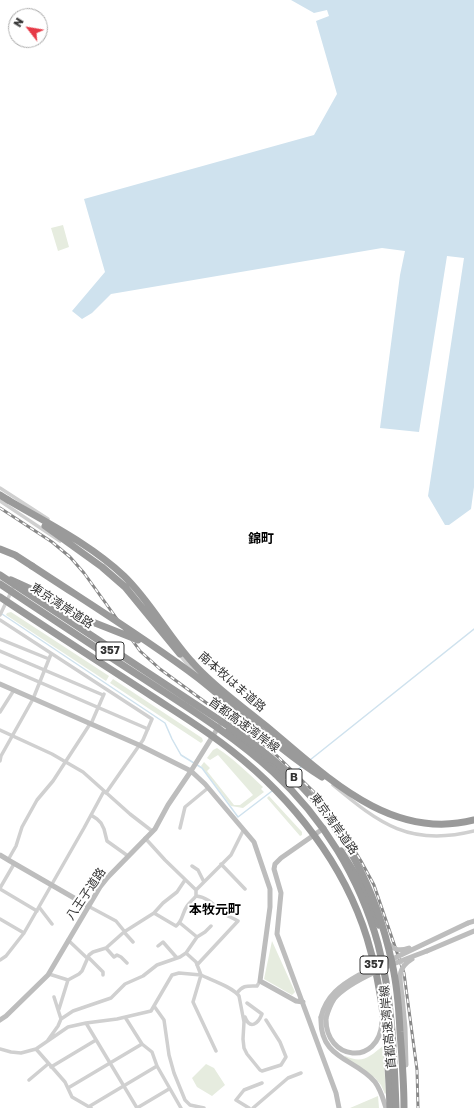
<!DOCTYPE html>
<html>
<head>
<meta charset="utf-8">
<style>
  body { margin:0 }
  #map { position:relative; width:474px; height:1108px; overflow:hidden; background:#fff; font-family:"Golos Text",sans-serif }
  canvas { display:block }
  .north { position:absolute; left:8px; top:8px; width:40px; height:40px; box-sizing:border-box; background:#fff; border:1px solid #adadad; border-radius:50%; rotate:301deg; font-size:11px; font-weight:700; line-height:16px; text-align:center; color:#333 }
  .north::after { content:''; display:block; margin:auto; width:14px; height:18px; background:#e63946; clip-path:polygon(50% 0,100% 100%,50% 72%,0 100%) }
</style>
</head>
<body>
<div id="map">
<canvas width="474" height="1108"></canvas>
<div class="north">N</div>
</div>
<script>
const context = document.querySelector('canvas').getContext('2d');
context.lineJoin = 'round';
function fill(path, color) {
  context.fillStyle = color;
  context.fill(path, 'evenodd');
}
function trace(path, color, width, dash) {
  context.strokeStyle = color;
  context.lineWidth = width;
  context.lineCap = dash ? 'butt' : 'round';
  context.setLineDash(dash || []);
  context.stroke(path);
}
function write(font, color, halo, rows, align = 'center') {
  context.font = font + ' "Golos Text","Noto Sans JP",sans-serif';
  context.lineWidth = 4;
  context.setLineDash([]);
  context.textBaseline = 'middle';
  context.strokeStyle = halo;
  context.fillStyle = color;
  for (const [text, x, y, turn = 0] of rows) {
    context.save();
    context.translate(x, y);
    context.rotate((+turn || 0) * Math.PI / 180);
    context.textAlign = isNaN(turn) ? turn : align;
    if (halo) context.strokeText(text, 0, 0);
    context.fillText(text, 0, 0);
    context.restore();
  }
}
fill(new Path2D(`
  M63,225L69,247L58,251L51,228Z
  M11,612L109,676L106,681L6,615L7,613Z
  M113,679L202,738L203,741L201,743L110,683Z
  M217,748C234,759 248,773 263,787L261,789L264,792L243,808L231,806L201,766L204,762L210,768L207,771L234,805H240L253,795L218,755L210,760L207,758L213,750Z
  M269,796L302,832V835L300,836L267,798Z
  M272,941L295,992L292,995L264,979Z
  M383,1046L386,1093L385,1094L381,1085L375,1078L345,1057V1056C363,1064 369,1057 383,1046Z
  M206,1064L214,1068L225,1085L212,1096L197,1087L192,1078Z
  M378,1096L379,1108H350Z`), '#e6ecdf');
fill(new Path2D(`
  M291,0H474V487L471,509L449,525H445L428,496L464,258L447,256L419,432L380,428L400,275L405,251L382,248L111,294L92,313L82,319L72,311L105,272L84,199L314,135L337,94L316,21L329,16L327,10L314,13Z`), '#cfe2ee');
trace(new Path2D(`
  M2,614L165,723L172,739L181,755L202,768L238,817L272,791
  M310,760L474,629
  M292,775L301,767`), '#cfe2ee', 1.5);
trace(new Path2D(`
  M0,488L48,519
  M0,501L60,541
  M0,615L13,588
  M0,620L152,719L143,740L106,793
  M0,639L49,659
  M0,651L103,695
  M179,654L187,664L200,675
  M0,665L148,729
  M0,712L14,690
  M91,724L104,694
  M0,730L52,754L83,772L130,814L152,831
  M0,761L1,756L33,699L51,654
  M333,785C380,824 410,847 474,831
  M91,815L97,819L101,823L104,829L107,841L128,856
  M180,828L185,807L208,788
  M145,838L165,860L196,890V896C193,900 190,902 187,906C182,913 183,921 176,926L154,913
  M8,860L16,846L22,827L37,800L53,781L90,724
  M221,864L245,889
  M192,866L198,870L204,882
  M0,888L14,864
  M0,889L37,911
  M196,890L231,855L243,831
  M196,896C208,897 215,906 223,913C227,916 233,918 238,921L197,965
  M88,906L116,921L125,932
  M39,907L52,924
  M0,919L24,933
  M180,923L197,937L205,932L211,926
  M124,932L133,942
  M68,940L87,958
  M158,946L163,942L177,958
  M106,948L114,957L117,955L121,957L127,963
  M88,957L103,972V975
  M0,960L6,956L24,933L84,828L104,791
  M49,974L68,980L79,974L82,971L89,955L93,952L106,948L124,932L154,913L163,903L177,892L185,880
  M237,993C243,985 247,986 257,986L260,981
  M54,997L61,1019
  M154,1006L164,1020L169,1055L174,1073L185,1100L190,1105L204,1108
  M59,1009L68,980
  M125,1017L142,1044L152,1052L157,1066L181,1108
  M245,1017C250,1030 258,1024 262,1014L247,1003
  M86,1023L137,1108
  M48,1040L58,1026L61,1019L73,1011L111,998L125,984L143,976L157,965L180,957L186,953
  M0,1049L11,1052L21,1053L36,1049L68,1027L86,1023L117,1019L151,1011L172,975L179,973L201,975L196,962L186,953L197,937
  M36,1049L65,1082L72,1097L91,1108
  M216,1051L193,1002L201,975C211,980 233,987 239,996L244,1022L243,1039L244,1048L247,1054L260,1070L262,1071L281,1065L286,1057L280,1042L266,1020
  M51,1067L96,1040
  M29,1080L48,1064
  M68,1088L142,1044
  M90,1106L157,1066
  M137,1108L169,1089
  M249,1108L236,1100L244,1090L262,1083
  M253,1108L288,1078L301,1073`), '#d0d0d0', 3.5);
trace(new Path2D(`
  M0,684L139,745L191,771L205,784L254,842L270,889V907L260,981L296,1001L303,1002
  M324,828L281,858L275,864L274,869L281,893L277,934L336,1093L339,1108
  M0,855L10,861L88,906
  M468,923L474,921
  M427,951L474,931
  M402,996L405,1028L406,1065
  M321,1017C319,1060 356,1058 375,1082C381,1090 383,1099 386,1108
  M326,1018C325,1061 379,1067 382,1022
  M0,1020L6,1016L48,975L100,887L108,877L155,829L168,805L191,771L219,726`), '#bdbdbd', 5);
trace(new Path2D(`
  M0,495L8,500
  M0,549L15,555L32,566
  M11,580L33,590L67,609
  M0,597C48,629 96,660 144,691C174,711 205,729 232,751C293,799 344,864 367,938C384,993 388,1051 390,1108
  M229,730L259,754L283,777
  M341,851L359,880L379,925`), '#9a9a9a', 7);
const rail = new Path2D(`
  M0,508L52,542L70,557L84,573L140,651L160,669L271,750L313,791L332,814L361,861L374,885L404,973L417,1070L418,1108`);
trace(rail, '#888', 3);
trace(rail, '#fff', 1.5, [4.5]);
trace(new Path2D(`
  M388,943C394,951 401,951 409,948
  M402,996C400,979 396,969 412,959
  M321,1017C326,996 341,985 359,975L468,923
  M326,1018C328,1011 330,1005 334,999C350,979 403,960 427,951`), '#bdbdbd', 5);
trace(new Path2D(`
  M8,500C47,523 90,544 124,576C151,602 168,636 193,663C214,687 242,706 266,726C325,775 390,842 474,820
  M45,526L102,567L125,587L180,654
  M32,566C88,603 145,638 198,678C240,711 277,749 322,777
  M0,575L242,735C260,748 277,762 293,778C345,828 377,893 392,963C397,985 399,1009 400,1032C402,1057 404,1083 404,1108
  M0,584C48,616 96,648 144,679C188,708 234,736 273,772C323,818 360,878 378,944C392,997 394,1053 396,1108
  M67,609L90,621L138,640`), '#9a9a9a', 7);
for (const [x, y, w] of [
  [110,651,28],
  [294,778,16],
  [374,965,28]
]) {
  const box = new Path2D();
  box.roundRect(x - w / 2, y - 9, w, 18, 3);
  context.fillStyle = '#fff';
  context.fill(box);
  trace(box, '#333', 1);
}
write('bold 11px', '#333', null, [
  ["357",110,651],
  ["B",294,778],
  ["357",374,965]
]);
write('12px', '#333', '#fff', [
  ["東京湾岸道路",62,606,33],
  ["南本牧はま道路",232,682,41],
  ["首都高速湾岸線",244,725,36],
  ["東京湾岸道路",334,824,54],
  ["八王子道路",86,894,-56],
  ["首都高速湾岸線",388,1027,-95]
]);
write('bold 13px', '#000', '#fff', [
  ["錦町",261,539],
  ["本牧元町",215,910]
]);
</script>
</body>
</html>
